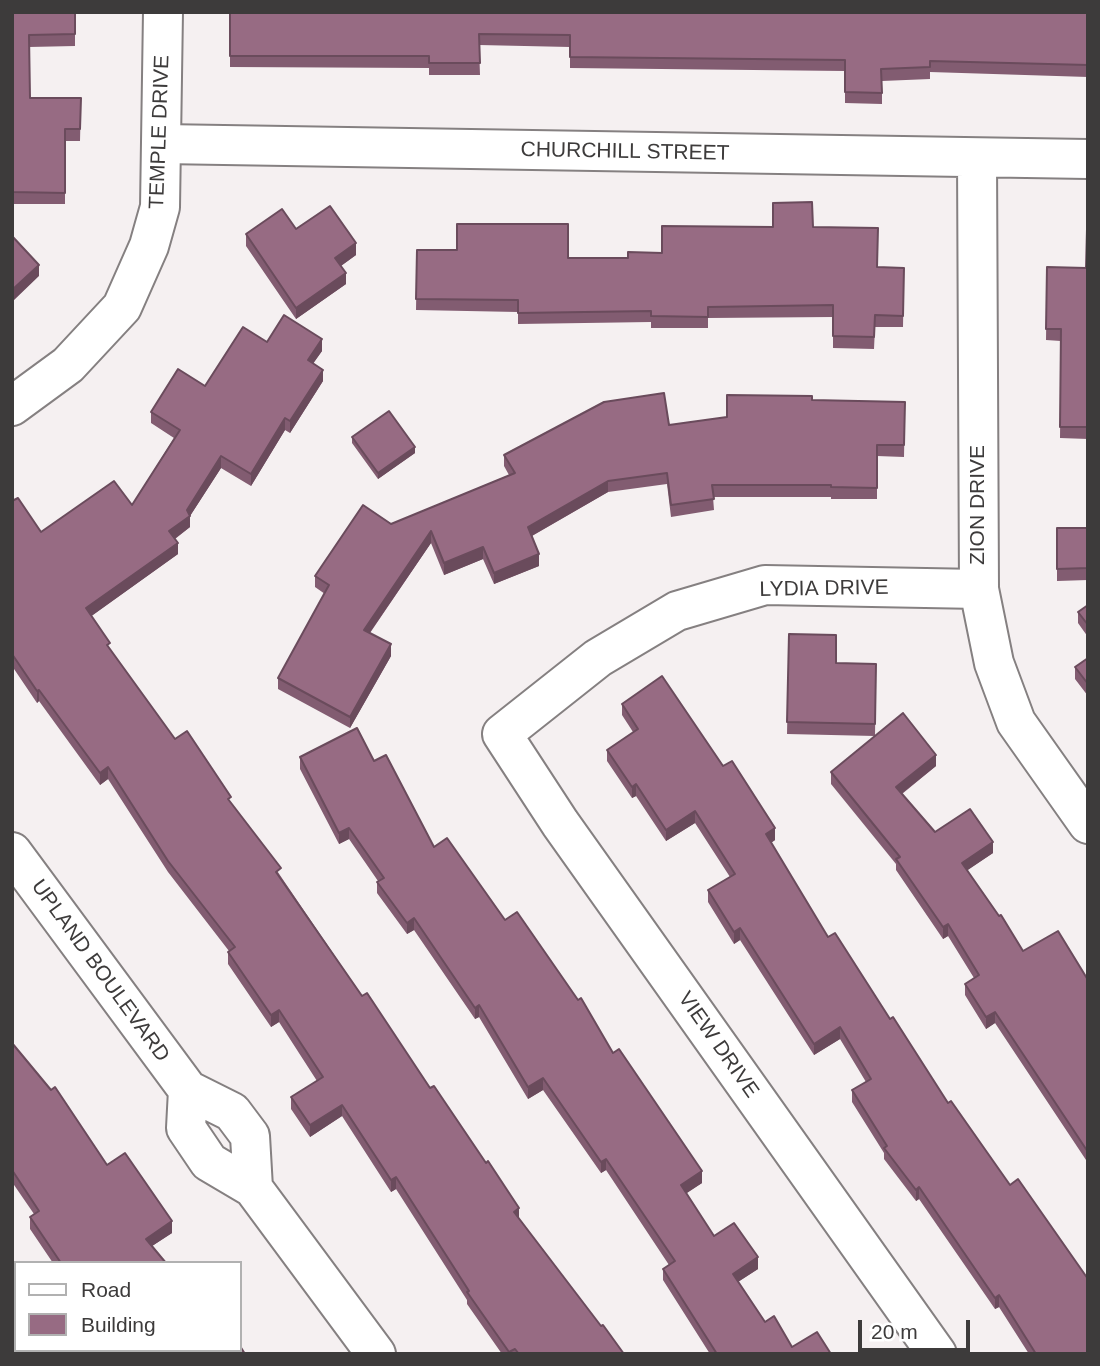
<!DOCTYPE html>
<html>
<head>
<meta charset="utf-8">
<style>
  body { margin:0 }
  #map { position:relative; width:1100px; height:1366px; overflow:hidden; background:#f5f0f1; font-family:Arial,sans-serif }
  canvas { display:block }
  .frame { position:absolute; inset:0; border:14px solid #3d3b3b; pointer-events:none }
  .legend { position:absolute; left:14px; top:1261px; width:228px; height:91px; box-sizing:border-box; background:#fff; border:2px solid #b1b1b1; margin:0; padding:9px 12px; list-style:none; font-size:21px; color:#3d3b3b }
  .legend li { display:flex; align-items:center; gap:14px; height:35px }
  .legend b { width:35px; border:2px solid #b1b1b1 }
  .scale { position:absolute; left:858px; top:1320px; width:112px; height:32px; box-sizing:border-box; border:4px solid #3d3b3b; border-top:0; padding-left:9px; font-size:21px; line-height:24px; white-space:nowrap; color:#3d3b3b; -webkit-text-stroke:5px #fff; paint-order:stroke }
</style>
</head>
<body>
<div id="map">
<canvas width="1100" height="1366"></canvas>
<div class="frame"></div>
<ul class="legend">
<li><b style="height:9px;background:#fff"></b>Road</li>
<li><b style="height:19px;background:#976b83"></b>Building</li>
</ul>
<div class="scale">20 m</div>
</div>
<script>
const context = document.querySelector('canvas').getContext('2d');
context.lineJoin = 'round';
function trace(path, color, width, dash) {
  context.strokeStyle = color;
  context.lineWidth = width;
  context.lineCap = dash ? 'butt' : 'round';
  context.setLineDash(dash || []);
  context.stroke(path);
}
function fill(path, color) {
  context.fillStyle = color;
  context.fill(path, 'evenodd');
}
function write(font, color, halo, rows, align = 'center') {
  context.font = font + ' Arial,sans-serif';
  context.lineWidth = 7;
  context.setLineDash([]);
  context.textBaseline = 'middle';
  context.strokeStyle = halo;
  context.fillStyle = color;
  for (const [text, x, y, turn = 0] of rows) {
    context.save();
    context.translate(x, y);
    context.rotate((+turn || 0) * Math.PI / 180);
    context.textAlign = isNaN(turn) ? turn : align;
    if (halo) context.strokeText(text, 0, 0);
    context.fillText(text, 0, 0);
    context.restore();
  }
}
const minor = new Path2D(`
  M162,144L1088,159
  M977,158L979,589L994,663L1016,722L1088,824
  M937,1354L560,823L502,734L598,658L677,611L765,585L979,589`);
const tertiary = new Path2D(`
  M12,406L68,365L122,307L149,246L160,207L163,12
  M12,852L188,1090L232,1112L250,1136L253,1188
  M188,1090L186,1128L209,1162L253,1188L376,1354`);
trace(minor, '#858081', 42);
trace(tertiary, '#858081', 42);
trace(minor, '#fff', 38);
trace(tertiary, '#fff', 38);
fill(new Path2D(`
  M12,12H75V46L29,47L30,98H81L80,141H65V204H12Z
  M230,12H1088V77L930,72V79L882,81V104L845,103V71L570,68V47L479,45L480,75H429V68L230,67Z
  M813,227L877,267L904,268L903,327H875L874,349L833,348V317L708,318V328H651V322L518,324V312L416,310L417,250L568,258H628Z
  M296,229L356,255L341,266L346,284L296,319L246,246V234Z
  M1088,229V439L1060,438L1061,341L1046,340L1047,267L1086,268Z
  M267,342L322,351L313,363L323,381L290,433L285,430L251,486L221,468L190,516V527L175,539L178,554L91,616L110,649L175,739L231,803L362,996L430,1088L519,1219L601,1326L624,1354H502L467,1304V1300L396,1189L391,1192L342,1116L310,1137L291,1109V1097L317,1081L279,1022L271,1027L228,964V952L229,951L168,872L108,779L100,785L39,701L37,703L12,666V501L41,532L132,505L174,438L151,423V412L205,386Z
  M812,400L905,402L904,457L877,456V499H831V497H713L714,510L671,517L667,484L608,492L532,536L539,566L494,584L483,559L444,575L431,543L370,633L391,656L350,728L278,689V678L325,594L315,587V576L391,524L509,475L504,466V455L669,425L727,417Z
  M352,437L415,453L378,479L352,443Z
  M1057,528H1088V580L1057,581Z
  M1088,605V637L1078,623V612Z
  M789,634L836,663L876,664L875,736L936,766L902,794L935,832L993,853L967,870L1023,951L1088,980V1163L995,1023L986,1029L965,995V984L974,978L948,936L943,939L896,870V864L831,784V772L875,736L787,734Z
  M1088,658V696L1075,679V667Z
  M622,704L723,766L775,840L771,843L828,937L1088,1354H1029L999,1307L995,1309L919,1199L916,1201L884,1159V1153L852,1102V1090L866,1082L840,1039L814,1055L740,940L734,944L708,902V890L730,877L695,823L666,841L636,796L632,798L607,761V750L633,732L622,715Z
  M300,757L374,761L434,847L505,920L613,1053L702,1183L686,1193L714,1236L758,1269L738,1282L765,1322L792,1347L831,1354H710L663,1280V1269L669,1265L606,1170L601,1173L543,1090L528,1099L479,1017L475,1019L414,930L407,934L377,893V882L378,881L349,839L339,844L300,769Z
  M12,1043L107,1165L172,1233L152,1246L166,1263H53L30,1229V1217L34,1214L12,1182Z
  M119,1350H240L245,1354H121Z`), '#825c71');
fill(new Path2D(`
  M356,243V255L335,270V258Z
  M39,265V276L12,302V290Z
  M346,273V284L296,319V308Z
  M322,339V351L308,371V360Z
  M323,370V381L290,433V421Z
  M285,418V430L251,486V474Z
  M415,447V453L378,479V473Z
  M221,456V468L190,516V527L169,543V531L187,510Z
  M608,481V492L528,538V527Z
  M431,531V543L364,641V630Z
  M178,543V554L86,620V608Z
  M483,547V559L444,575V563Z
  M539,554V566L494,584V573Z
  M391,644V656L350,728V717Z
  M39,690V701L37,703V691Z
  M936,755V766L896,798V787Z
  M108,767V779L100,785V773Z
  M636,784V796L632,798V787Z
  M695,811V823L666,841V830Z
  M349,828V839L339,844V833Z
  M775,828V840L766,846V834Z
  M993,842V853L962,874V863Z
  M414,918V930L407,934V923Z
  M948,924V936L943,939V927Z
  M740,928V940L734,944V932Z
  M479,1005V1017L475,1019V1008Z
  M279,1010V1022L271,1027V1015Z
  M995,1012V1023L986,1029V1017Z
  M840,1027V1039L814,1055V1044Z
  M543,1078V1090L528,1099V1087Z
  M342,1105V1116L310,1137V1125Z
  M606,1159V1170L601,1173V1162Z
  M702,1171V1183L681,1197V1185Z
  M396,1177V1189L391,1192V1180Z
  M919,1187V1199L916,1201V1190Z
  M519,1208V1219L514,1212Z
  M172,1221V1233L146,1250V1239Z
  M758,1257V1269L733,1285V1274Z
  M999,1295V1307L995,1309V1298Z`), '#6a4b5c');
const building = new Path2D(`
  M12,12H75V34L29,35L30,98H81L80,129H65V193L12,192Z
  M230,12H1088V65L930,61V67L881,69L882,93L845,92V60L570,57V35L479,34L480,63H429V56H230Z
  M812,202L813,227L878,228L877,267L904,268L903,316L875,315L874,337L833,336V305L708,307V317L651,316V311L518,313V300L416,299L417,250H457V224H568V258H628V252L662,253V226L773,227V203Z
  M330,206L356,243L335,258L346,273L296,308L246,234L282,209L296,229Z
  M1087,229L1088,427H1060L1061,329H1046L1047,267L1086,268Z
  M12,236L39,265L12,290Z
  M284,315L322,339L308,360L323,370L290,421L285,418L251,474L221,456L187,510L190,516L169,531L178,543L86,608L110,643L107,645L175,739L187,731L231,797L228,799L281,868L276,872L362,996L367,993L430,1088L434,1086L486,1163L488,1161L519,1208L514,1212L601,1326L603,1325L624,1354H519L515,1349L509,1352L467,1292L469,1291L396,1177L391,1180L342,1105L310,1125L291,1097L323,1077L279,1010L271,1015L228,952L235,947L168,861L108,767L100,773L39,690L37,691L12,654V501L18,498L41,532L114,481L132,505L180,430L151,412L178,369L205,386L243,327L267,342Z
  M664,393L669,425L727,417V395L812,396V400L905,402L904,445H877V488L831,487V485H712L714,499L671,505L667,473L608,481L528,527L539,554L494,573L483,547L444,563L431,531L364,630L391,644L350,717L278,678L329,585L315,576L363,505L391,524L515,473L504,455L604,402Z
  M389,411L415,447L378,473L352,437Z
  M1057,528H1088V568L1057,569Z
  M1088,605V625L1078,612Z
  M789,634L836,635V663L876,664L875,724L787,722Z
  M1088,658V684L1075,667Z
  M662,676L723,766L732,761L775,828L766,834L828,937L835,933L890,1019L893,1017L948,1103L951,1101L1010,1185L1018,1179L1088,1279V1354H1036L999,1295L995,1298L919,1187L916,1190L884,1148L887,1146L852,1090L871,1079L840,1027L814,1044L740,928L734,932L708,890L735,874L695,811L666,830L636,784L632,787L607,750L638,729L622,704Z
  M903,713L936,755L896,787L935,832L970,809L993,842L962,863L999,916L1001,915L1023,951L1058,931L1088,980V1152L995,1012L986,1017L965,984L979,975L948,924L943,927L896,859L900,857L831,772Z
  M357,728L374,761L386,755L434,847L447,838L505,920L517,912L578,1000L581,998L613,1053L619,1049L702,1171L681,1185L714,1236L734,1223L758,1257L733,1274L765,1322L774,1316L792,1347L817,1332L831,1354H717L663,1269L675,1261L606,1159L601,1162L543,1078L528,1087L479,1005L475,1008L414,918L407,923L377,882L384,878L349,828L339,833L300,757Z
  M12,1043L51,1090L55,1087L107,1165L125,1153L172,1221L146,1239L166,1263H61L30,1217L39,1211L12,1170Z
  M12,1322L16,1326V1350H33L35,1354H12Z
  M240,1346L245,1354H131L128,1350H240Z`);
fill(building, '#976b83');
trace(building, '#6a4b5c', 2);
write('21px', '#3d3b3b', '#fff', [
  ["TEMPLE DRIVE",160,132,-88],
  ["CHURCHILL STREET",625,152,1],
  ["ZION DRIVE",978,505,-90],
  ["LYDIA DRIVE",824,589,-1],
  ["UPLAND BOULEVARD",100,971,54],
  ["VIEW DRIVE",718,1045,55]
]);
</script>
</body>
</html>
